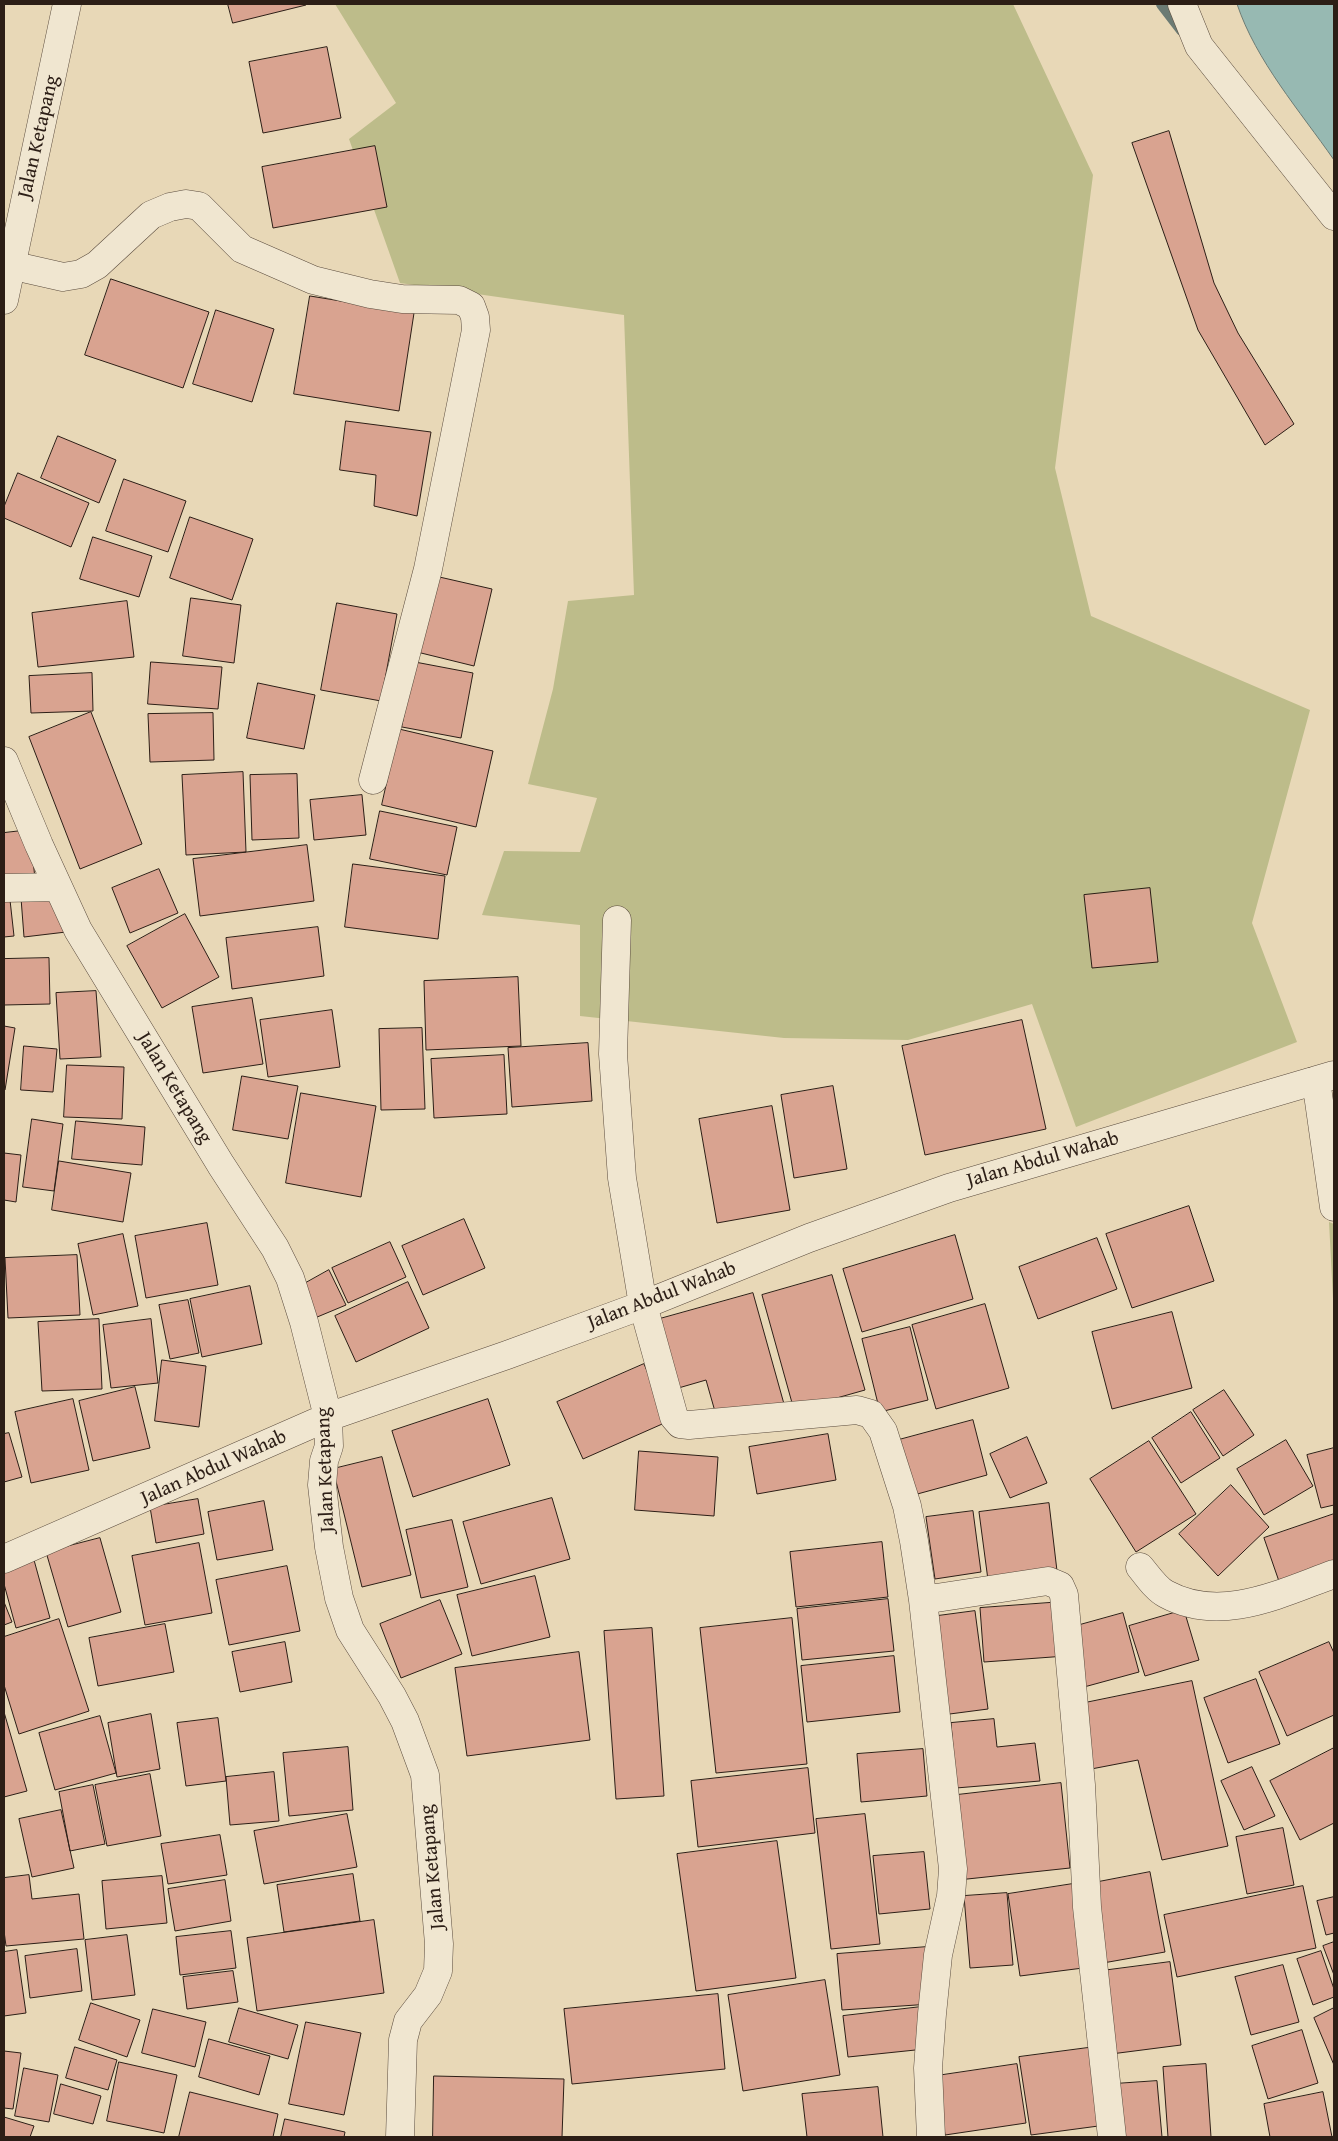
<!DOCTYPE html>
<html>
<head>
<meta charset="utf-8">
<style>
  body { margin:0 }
  #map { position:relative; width:1338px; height:2141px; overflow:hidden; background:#e8d8b7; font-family:"Gentium Book Plus",serif }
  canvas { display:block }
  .frame { position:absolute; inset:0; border:5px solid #2c1e16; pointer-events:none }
</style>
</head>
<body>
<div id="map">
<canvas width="1338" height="2141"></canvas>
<div class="frame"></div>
</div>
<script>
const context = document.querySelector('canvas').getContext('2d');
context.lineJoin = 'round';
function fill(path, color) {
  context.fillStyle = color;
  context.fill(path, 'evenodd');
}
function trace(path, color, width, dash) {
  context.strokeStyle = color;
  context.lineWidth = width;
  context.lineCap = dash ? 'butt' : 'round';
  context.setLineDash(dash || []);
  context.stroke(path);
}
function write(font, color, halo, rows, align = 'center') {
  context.font = font + ' "Gentium Book Plus",serif';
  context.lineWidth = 4;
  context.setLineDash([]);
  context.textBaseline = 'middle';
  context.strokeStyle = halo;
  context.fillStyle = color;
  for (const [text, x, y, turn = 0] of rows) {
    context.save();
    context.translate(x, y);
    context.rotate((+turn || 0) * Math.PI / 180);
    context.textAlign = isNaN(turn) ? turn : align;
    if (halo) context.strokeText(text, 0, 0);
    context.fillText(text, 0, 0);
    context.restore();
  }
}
fill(new Path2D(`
  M335,4H1013L1093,175L1055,468L1091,616L1310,710L1252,923L1297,1042L1076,1127L1032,1004L908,1040L784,1038L580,1016V925L482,915L504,851L580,852L597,798L528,784L553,689L568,601L634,595L624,315L400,283L349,139L396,103Z
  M1329,1222L1334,1224V1318Z`), '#bdbc8a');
const water = new Path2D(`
  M1237,4H1334V160C1300,111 1256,61 1237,4Z`);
fill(water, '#97b9b2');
trace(water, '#6c7b74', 1);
trace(new Path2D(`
  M1162,4L1182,30`), '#6c7b74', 12);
const building = new Path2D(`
  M228,4H306V5L233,23Z
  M327,47L341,118L263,133L249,62Z
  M1169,131L1214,283L1238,333L1294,424L1265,445L1198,330L1132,143Z
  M375,146L387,207L273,228L262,167Z
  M111,279L209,312L183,388L85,355Z
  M310,296L414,313L399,411L294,394Z
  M216,310L274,329L252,402L193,384Z
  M346,421L431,432L417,516L374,506L376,475L340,470Z
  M58,436L116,460L99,503L41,478Z
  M18,473L89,503L71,547L4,518V507Z
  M124,479L186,501L168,552L106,531Z
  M190,517L253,539L232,600L170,578Z
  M93,537L152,556L139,597L80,579Z
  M435,576L492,589L474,666L417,652Z
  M191,598L241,605L234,663L183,656Z
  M127,601L134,657L38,667L32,613Z
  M337,603L397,614L381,701L321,690Z
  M151,662L222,667L218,709L148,704Z
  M415,662L473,673L461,738L402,727Z
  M92,673L93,711L31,713L29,676Z
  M258,683L315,695L304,749L247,738Z
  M91,712L142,844L80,869L29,737Z
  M213,713L214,760L150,762L148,714Z
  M399,729L493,751L476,827L382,805Z
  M243,772L246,852L186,855L182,775Z
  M297,774L299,838L252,840L250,775Z
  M362,795L366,835L314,840L310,800Z
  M380,811L457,827L447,875L370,859Z
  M30,830L35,879L4,882V833Z
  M307,845L314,901L200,916L193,859Z
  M353,864L445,876L438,939L345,927Z
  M159,869L178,913L130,933L112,888Z
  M1150,888L1158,962L1092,968L1084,895Z
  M52,896L66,932L24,937L21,898Z
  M4,900H10L14,936L4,937Z
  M185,914L219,977L162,1008L127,946Z
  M318,927L324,976L232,989L226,938Z
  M49,958L50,1004L4,1005V959Z
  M518,977L521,1046L426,1050L424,981Z
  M96,991L101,1057L60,1059L56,993Z
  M252,998L263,1064L203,1073L192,1007Z
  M332,1010L340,1067L268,1077L260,1020Z
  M1022,1020L1046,1129L925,1155L902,1046Z
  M4,1026L15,1028L5,1090H4Z
  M422,1028L425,1109L381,1110L379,1029Z
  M588,1043L592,1101L512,1107L508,1048Z
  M24,1046L57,1049L53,1092L21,1090Z
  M504,1055L507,1114L434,1118L431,1059Z
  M67,1065L124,1067L122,1119L64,1117Z
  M242,1076L298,1086L288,1139L233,1130Z
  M833,1086L847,1169L794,1178L781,1095Z
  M301,1093L376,1106L361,1197L286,1183Z
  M772,1106L790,1210L717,1223L699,1119Z
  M32,1119L63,1124L54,1191L23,1187Z
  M76,1121L145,1127L142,1165L72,1159Z
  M4,1153L21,1155L16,1202L4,1200Z
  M59,1161L131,1173L123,1222L52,1210Z
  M1189,1206L1214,1281L1132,1308L1106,1234Z
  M464,1219L485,1268L423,1295L402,1246Z
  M207,1223L218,1285L146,1298L135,1236Z
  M123,1234L138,1306L93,1315L78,1244Z
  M955,1235L973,1299L862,1332L843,1269Z
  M1097,1238L1117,1289L1038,1319L1019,1267Z
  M390,1242L406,1277L348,1303L332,1268Z
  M77,1255L80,1315L8,1318L5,1258Z
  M329,1270L346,1305L310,1320L295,1289Z
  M832,1275L865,1390L794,1410L762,1295Z
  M408,1282L429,1328L356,1362L335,1316Z
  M250,1286L262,1344L202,1357L190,1299Z
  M753,1293L784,1404L718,1422L706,1380L675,1389L656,1320Z
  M188,1300L199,1353L170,1359L159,1305Z
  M985,1304L1009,1388L936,1409L912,1325Z
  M1172,1312L1192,1388L1112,1409L1092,1332Z
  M99,1319L102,1389L42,1391L38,1322Z
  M151,1319L158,1383L111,1388L103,1325Z
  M910,1327L928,1400L880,1412L862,1339Z
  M162,1360L206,1366L199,1427L155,1421Z
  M644,1364L669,1421L583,1459L557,1402Z
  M135,1387L150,1448L93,1461L79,1401Z
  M1224,1390L1254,1435L1223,1456L1193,1410Z
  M73,1399L89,1470L31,1483L15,1412Z
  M488,1399L510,1465L413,1497L392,1431Z
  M1191,1412L1220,1458L1181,1483L1152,1438Z
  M973,1420L987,1475L910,1496L895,1441Z
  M9,1433L22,1477L4,1482V1434Z
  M828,1434L836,1480L757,1494L749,1447Z
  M1027,1437L1047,1483L1010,1498L990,1454Z
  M1286,1440L1313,1486L1264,1515L1237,1469Z
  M1149,1441L1196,1514L1136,1552L1090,1479Z
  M1334,1448V1505L1321,1508L1307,1455Z
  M639,1451L718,1457L714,1516L635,1510Z
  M382,1457L411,1575L362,1587L333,1469Z
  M1231,1485L1269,1527L1218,1576L1179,1534Z
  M552,1498L570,1559L481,1584L463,1522Z
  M198,1499L204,1534L156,1543L150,1507Z
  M264,1501L273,1550L217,1560L208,1512Z
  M1049,1503L1057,1571L988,1580L979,1512Z
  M973,1511L981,1572L935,1579L926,1517Z
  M1334,1514V1572L1282,1590L1264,1538Z
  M452,1520L468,1587L421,1598L406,1530Z
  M100,1538L121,1612L68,1627L46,1552Z
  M882,1542L888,1597L796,1607L790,1552Z
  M199,1543L212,1613L145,1625L132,1556Z
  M34,1560L50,1618L16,1628L4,1584V1568Z
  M287,1566L300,1631L229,1645L216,1580Z
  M535,1576L550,1637L472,1656L457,1595Z
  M888,1599L894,1651L802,1660L797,1609Z
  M440,1600L462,1654L401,1678L380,1624Z
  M4,1602L12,1622L4,1625Z
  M1062,1602L1066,1656L984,1662L980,1608Z
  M1184,1610L1199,1660L1145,1676L1129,1626Z
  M975,1611L988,1709L942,1715L930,1617Z
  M1123,1613L1139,1672L1084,1687L1069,1628Z
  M792,1618L807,1764L716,1773L700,1628Z
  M59,1619L89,1711L19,1734L4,1685V1637Z
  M165,1624L174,1672L98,1686L89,1638Z
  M652,1628L664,1796L616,1799L604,1631Z
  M285,1642L292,1682L240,1692L232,1652Z
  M1329,1642L1334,1653V1715L1287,1736L1259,1672Z
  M579,1652L590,1740L467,1756L455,1668Z
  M894,1656L900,1712L807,1722L801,1666Z
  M1256,1679L1280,1744L1228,1763L1204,1698Z
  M1192,1681L1228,1846L1162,1860L1138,1760L1086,1770L1075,1705Z
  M4,1712L27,1791L4,1797Z
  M151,1714L160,1769L117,1777L108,1723Z
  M100,1716L116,1773L55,1790L39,1733Z
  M218,1718L226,1781L186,1786L177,1723Z
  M994,1719L997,1747L1035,1743L1040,1781L956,1788L951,1723Z
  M348,1747L353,1810L289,1816L283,1753Z
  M1334,1748V1823L1300,1840L1270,1781Z
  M923,1749L927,1796L861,1802L857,1754Z
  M1252,1767L1275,1816L1244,1830L1221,1781Z
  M808,1768L815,1833L698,1847L691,1781Z
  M274,1772L279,1821L230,1825L226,1777Z
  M150,1774L161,1836L107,1846L95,1785Z
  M1061,1783L1070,1868L958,1880L948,1796Z
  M93,1785L105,1844L70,1851L59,1792Z
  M61,1810L74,1868L32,1877L19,1819Z
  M347,1814L357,1867L264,1884L254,1831Z
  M865,1814L880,1944L831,1949L816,1819Z
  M1283,1828L1294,1885L1247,1894L1236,1837Z
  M220,1835L227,1875L168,1884L161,1844Z
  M777,1841L796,1978L696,1991L677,1854Z
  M924,1852L930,1909L879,1914L873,1856Z
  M1150,1872L1165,1952L1103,1963L1088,1884Z
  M353,1874L360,1921L284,1932L277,1885Z
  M29,1875L32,1899L79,1894L84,1939L6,1946L4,1931V1878Z
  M162,1876L167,1923L106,1929L102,1881Z
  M225,1880L231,1921L175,1931L168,1889Z
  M1079,1883L1091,1967L1020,1976L1008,1894Z
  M1303,1886L1316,1948L1177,1977L1164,1915Z
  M1007,1893L1013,1965L970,1968L964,1896Z
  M1334,1897V1933L1326,1935L1317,1901Z
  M374,1920L384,1993L257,2011L247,1938Z
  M231,1931L236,1968L180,1975L176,1937Z
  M127,1935L135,1995L92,2000L85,1940Z
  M1334,1942V1975L1323,1946Z
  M927,1947L931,2004L842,2010L837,1954Z
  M77,1949L82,1991L30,1998L25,1956Z
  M17,1950L26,2013L4,2016V1952Z
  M1321,1951L1334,1989V1997L1313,2005L1297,1959Z
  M1170,1962L1181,2045L1111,2054L1101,1971Z
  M1283,1965L1299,2022L1251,2035L1235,1977Z
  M233,1971L238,2002L187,2009L183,1977Z
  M825,1980L840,2075L743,2091L728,1995Z
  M718,1994L725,2069L572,2084L564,2009Z
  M91,2003L140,2020L127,2057L79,2040Z
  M921,2007L925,2049L848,2057L843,2016Z
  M239,2008L298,2025L288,2059L229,2042Z
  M1334,2008V2065L1314,2018Z
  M153,2009L206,2022L195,2067L142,2053Z
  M306,2022L361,2033L344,2115L289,2104Z
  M1302,2030L1318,2083L1268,2099L1252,2046Z
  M209,2039L270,2056L259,2095L199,2077Z
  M75,2047L117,2060L108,2090L66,2078Z
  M1095,2047L1106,2125L1031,2135L1019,2057Z
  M4,2051L21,2053L13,2109L4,2108Z
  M119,2062L177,2075L164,2133L107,2121Z
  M1017,2064L1026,2123L945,2135L936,2076Z
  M1206,2064L1211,2137H1168L1163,2067Z
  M24,2068L58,2075L49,2122L15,2116Z
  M434,2076L564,2079L562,2137H433Z
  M1157,2081L1162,2137H1119L1114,2084Z
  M61,2084L101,2096L93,2124L54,2114Z
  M878,2087L883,2137H807L802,2094Z
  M190,2092L278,2114L273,2137H179Z
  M1323,2092L1332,2137H1270L1264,2104Z
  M4,2117L34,2126L30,2137H4Z
  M285,2119L345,2132L344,2137H281Z`);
fill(building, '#d9a390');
trace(building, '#2c1e16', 1);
const minor = new Path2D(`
  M1182,4L1199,46L1334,216
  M10,265L63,277L81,274L97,265L151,215L170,207L186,204L199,206L242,249L313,280L370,294L402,299L459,300L471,306L475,317L476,330L428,569L373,780
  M4,300L67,4
  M4,761L39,845L78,930L221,1165L275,1248L290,1278L304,1322L328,1417L329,1446L324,1461L322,1485L329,1547L339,1598L350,1630L392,1696L405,1721L425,1775L439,1944L438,1971L428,1995L408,2021L403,2040L400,2137
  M4,888L58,887
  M617,920L613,1054L622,1178L643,1305L674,1417L680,1424L689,1425L857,1410L871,1414L883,1431L907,1506L914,1541L923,1600L1048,1581L1060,1586L1064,1595L1081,1785L1087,1907L1112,2137
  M1316,1080L1334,1207
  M4,1559L328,1417L507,1355L643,1305L809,1238L949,1188L1334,1075
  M1140,1567C1147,1575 1156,1589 1166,1594C1221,1624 1281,1593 1334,1574
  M923,1600L953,1869L951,1896L938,1955L932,2014L928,2068L931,2137`);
trace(minor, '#5b4c3e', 29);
trace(minor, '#f0e6d0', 28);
write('20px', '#2c1e16', '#f0e6d0', [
  ["Jalan Ketapang",39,137,-77],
  ["Jalan Ketapang",174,1088,59],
  ["Jalan Abdul Wahab",1043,1160,-16],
  ["Jalan Abdul Wahab",662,1296,-21],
  ["Jalan Abdul Wahab",214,1468,-24],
  ["Jalan Ketapang",326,1470,-92],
  ["Jalan Ketapang",433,1867,-95]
]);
</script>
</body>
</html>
